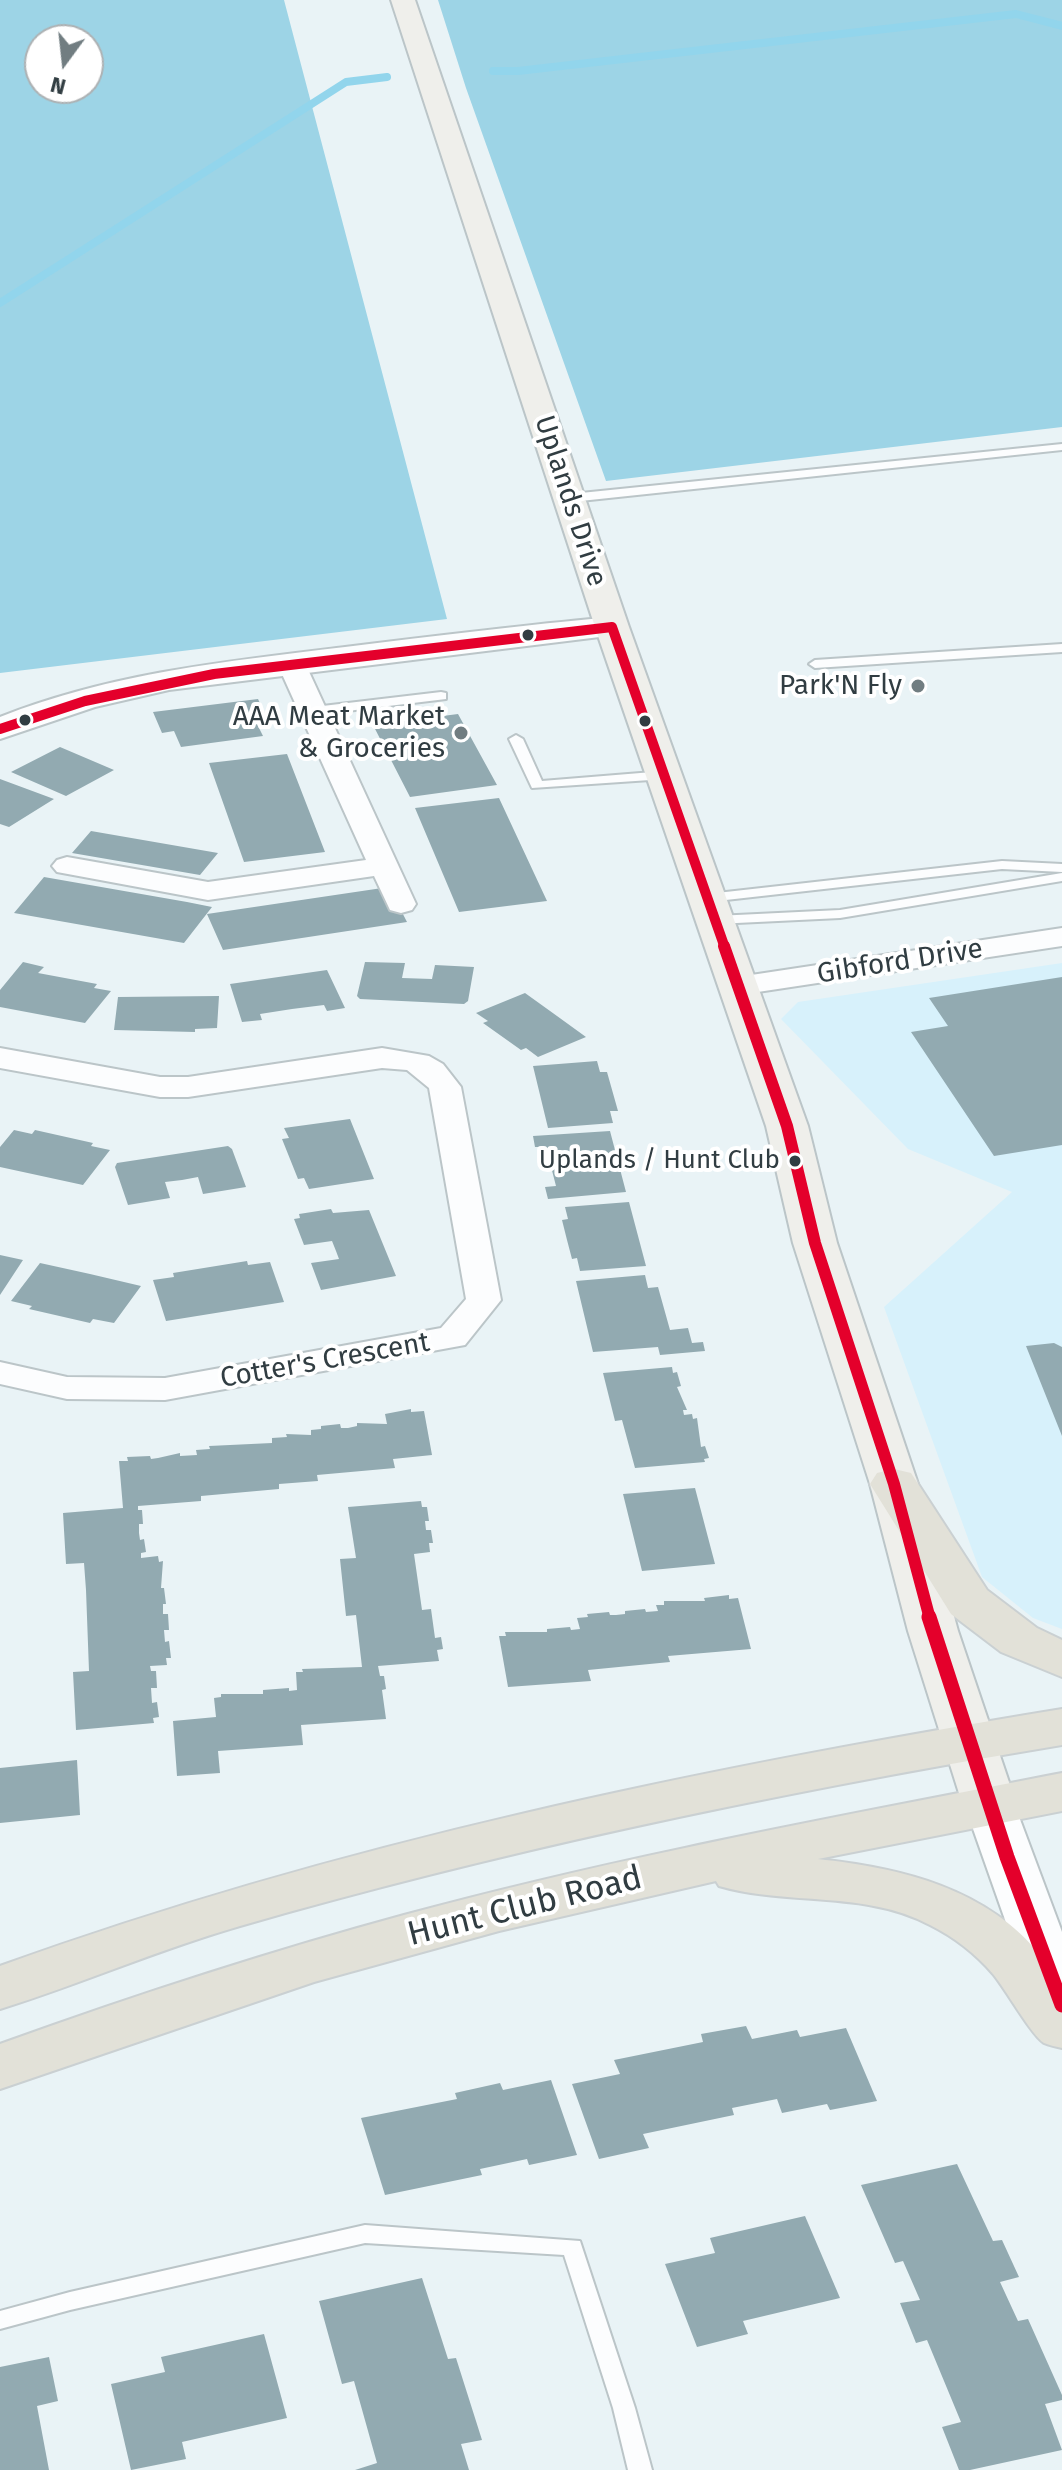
<!DOCTYPE html>
<html>
<head>
<meta charset="utf-8">
<style>
  body { margin:0 }
  #map { position:relative; width:1062px; height:2470px; overflow:hidden; background:#e9f3f6; font-family:"Fira Sans",sans-serif }
  canvas { display:block }
  .north { position:absolute; left:24px; top:24px; width:80px; height:80px; box-sizing:border-box; background:#fff; border:2px solid #adb1b3; border-radius:50%; rotate:195deg; font-size:22px; font-weight:700; line-height:32px; text-align:center; color:#313d42 }
  .north::after { content:''; display:block; margin:auto; width:28px; height:36px; background:#717d81; clip-path:polygon(50% 0,100% 100%,50% 72%,0 100%) }
</style>
</head>
<body>
<div id="map">
<canvas width="1062" height="2470"></canvas>
<div class="north">N</div>
</div>
<script>
const context = document.querySelector('canvas').getContext('2d');
context.lineJoin = 'round';
function fill(path, color) {
  context.fillStyle = color;
  context.fill(path, 'evenodd');
}
function trace(path, color, width, dash) {
  context.strokeStyle = color;
  context.lineWidth = width;
  context.lineCap = dash ? 'butt' : 'round';
  context.setLineDash(dash || []);
  context.stroke(path);
}
function write(font, color, halo, rows, align = 'center') {
  context.font = font + ' "Fira Sans",sans-serif';
  context.lineWidth = 8;
  context.setLineDash([]);
  context.textBaseline = 'middle';
  context.strokeStyle = halo;
  context.fillStyle = color;
  for (const [text, x, y, turn = 0] of rows) {
    context.save();
    context.translate(x, y);
    context.rotate((+turn || 0) * Math.PI / 180);
    context.textAlign = isNaN(turn) ? turn : align;
    if (halo) context.strokeText(text, 0, 0);
    context.fillText(text, 0, 0);
    context.restore();
  }
}
fill(new Path2D(`
  M1062,963V1629L1033,1618L982,1577L884,1307L1012,1192L908,1149L781,1019L798,1002Z`), '#d7f1fb');
fill(new Path2D(`
  M0,0H284L447,619L0,673ZM40,40H88V88H40Z
  M438,0H1062V427L606,481L466,88Z`), '#9dd4e6');
trace(new Path2D(`
  M493,71H518L1016,14L1062,26
  M0,303L346,82L387,77`), '#92d5ec', 8);
fill(new Path2D(`
  M258,699L267,718L255,720L263,736L181,747L174,731L162,733L153,712Z
  M458,714L497,785L410,797L373,725Z
  M60,747L114,770L66,796L11,772Z
  M287,754L325,852L244,862L209,763Z
  M0,779L54,799L9,827L0,824Z
  M499,798L547,901L459,912L415,808Z
  M91,831L218,853L200,875L72,853Z
  M44,877L187,902L212,907L184,943L14,913Z
  M389,887L407,922L223,950L207,914Z
  M23,962L44,967L38,973L97,984L94,988L111,991L85,1023L0,1007V990Z
  M365,962L405,963L402,978L432,979L435,965L474,967L468,1001L464,1004L360,999L357,996Z
  M327,970L345,1008L327,1011L324,1005L292,1009L260,1014L262,1020L242,1022L230,984Z
  M1062,977V1145L994,1156L911,1032L948,1026L929,998Z
  M525,993L557,1016L586,1037L538,1057L526,1048L521,1050L483,1023L488,1021L476,1013Z
  M219,996L217,1028L195,1029V1032L114,1030L118,997Z
  M597,1061L600,1072H607L618,1111H610L613,1123L548,1128L533,1066Z
  M350,1119L374,1179L309,1189L304,1178L298,1179L282,1139L289,1138L284,1128Z
  M14,1130L32,1134L35,1130L93,1143L91,1146L110,1150L83,1185L0,1167V1147Z
  M610,1131L626,1192L548,1199L545,1187L556,1186L546,1147H535L533,1136Z
  M228,1146L232,1149L246,1187L203,1194L198,1177L182,1180L165,1182L170,1198L128,1205L115,1167L117,1163Z
  M629,1202L646,1266L580,1271L577,1258L572,1259L567,1240L562,1220L568,1219L565,1207Z
  M331,1209L333,1213L369,1210L396,1276L321,1290L311,1263L339,1259L336,1251L332,1241L304,1245L294,1219L300,1218L299,1214Z
  M0,1255L23,1260L0,1295Z
  M247,1261L248,1265L270,1262L284,1302L166,1321L153,1280L174,1277L173,1273Z
  M40,1263L90,1274L141,1286L114,1323L93,1319L90,1323L29,1309L32,1306L11,1301Z
  M645,1275L648,1288L658,1287L670,1330L688,1328L692,1343L703,1342L705,1351L660,1355L658,1347L593,1352L576,1281Z
  M1054,1343L1062,1347V1436L1026,1346Z
  M672,1367L673,1373L677,1372L681,1386L677,1387L687,1410H683L684,1415L692,1414L693,1419L697,1418L701,1447L705,1446L709,1458L704,1459L705,1462L635,1468L622,1420L615,1421L603,1373Z
  M411,1409V1412L424,1411L432,1455L393,1459L395,1468L317,1475L318,1481L279,1484V1489L201,1496V1501L138,1506V1510H142L143,1524H139V1533L140,1540L144,1539L146,1552L141,1553V1558L158,1556L159,1562L163,1561L161,1588H164L166,1604H163V1614H168L169,1630H164L165,1642L169,1641L171,1658H166L167,1665L150,1666L151,1671H156L157,1688H151L152,1703L157,1702L159,1717L153,1718L154,1723L76,1730L73,1672L89,1671L86,1590L84,1563L66,1564L63,1513L123,1508L119,1461H128L127,1457L150,1456L151,1459L158,1458L180,1453V1456L197,1455L196,1450L210,1449L209,1446L272,1443V1438L287,1437L286,1434L311,1435V1430L321,1429V1426L340,1424L341,1428H348L357,1426V1423L387,1424L385,1414Z
  M695,1488L715,1564L642,1571L623,1494Z
  M421,1501L422,1507H427L429,1521H425L426,1530H431L433,1543H429L430,1552L414,1554L422,1610L431,1609L435,1638L441,1637L443,1649L437,1650L439,1661L378,1666L380,1676H384L386,1689L382,1690L386,1719L301,1725L303,1745L218,1751L220,1773L177,1776L173,1721L216,1717L214,1698L221,1697V1694H263V1690L289,1688V1691L297,1690L296,1672H303L302,1669L362,1667L356,1615L346,1616L340,1559L356,1558L348,1507Z
  M729,1595V1599L738,1598L751,1649L668,1656L670,1662L588,1670L591,1681L508,1687L499,1636H506L505,1632H547V1629L570,1627L571,1630L580,1629L577,1618L588,1617L587,1614L609,1612L610,1615H616L625,1614V1611L645,1609L646,1612L658,1611L656,1605H664V1601H705L704,1598Z
  M77,1760L80,1815L0,1823V1768Z
  M746,2026L752,2039L797,2030L800,2037L846,2028L877,2101L830,2110L827,2104L782,2113L777,2099L732,2108L734,2115L643,2134L649,2148L599,2159L572,2084L620,2074L614,2060L703,2042L701,2034Z
  M551,2080L577,2155L529,2165L527,2159L480,2169L482,2175L385,2195L361,2118L457,2099L455,2093L500,2083L503,2090Z
  M957,2164L993,2241L1002,2240L1019,2277L1000,2282L1018,2321L1028,2319L1062,2395V2400L1045,2404L1062,2450L970,2470H959L942,2427L961,2422L927,2340L916,2343L900,2303L920,2300L903,2261L895,2263L861,2185Z
  M805,2216L840,2298L743,2321L748,2334L697,2347L665,2264L715,2253L710,2238Z
  M422,2278L448,2359L456,2358L482,2440L461,2444L469,2470H355L377,2463L354,2381L342,2384L319,2301Z
  M264,2334L287,2418L182,2442L186,2459L131,2470L111,2384L165,2372L161,2357Z
  M49,2357L58,2401L37,2406L49,2470H0V2367Z`), '#92aab1');
const service = new Path2D(`
  M1062,444V450L571,502L565,498L571,494Z
  M1062,644V652L815,668L809,664L815,660Z
  M441,692L446,693V699L314,715L308,711L314,707Z
  M516,735L523,739L542,781L665,771L672,775L665,779L532,788L509,739Z
  M1002,861L1062,864V872L1002,869L708,902L701,898L708,894Z
  M1062,873V881L840,918L716,924L709,920L716,916L840,910Z
  M365,2225L580,2241L635,2408L652,2470H628L613,2408L564,2255L365,2243L70,2310L0,2329V2311L70,2292Z`);
const minor = new Path2D(`
  M291,655L301,657L305,663L416,904L412,910L401,913L390,910L374,876L208,900L57,872L52,866L57,860L67,857L208,882L366,860L277,663L281,657Z
  M1062,928V946L738,995L727,993L723,986L727,979L738,977Z
  M0,1048L160,1077H188L382,1048L429,1056L443,1064L461,1087L501,1300L465,1345L165,1400L67,1399L0,1384V1362L67,1377L165,1378L441,1328L466,1299L429,1088L407,1070L382,1068L188,1097H160L0,1068Z`);
const tertiary = new Path2D(`
  M612,617L624,620L628,627L624,634L169,690L95,707L0,739V717C111,673 228,661 345,647C434,636 523,625 612,617Z
  M990,1788L1008,1793L1015,1806L1062,1932V2025L1043,2019L1035,2005L965,1806L972,1793Z`);
const secondary = new Path2D(`
  M391,0H415L629,627L808,1126L837,1243L918,1484L958,1631L1017,1806L1009,1819L990,1825L971,1819L963,1806L908,1631L870,1484L793,1243L766,1126L595,627Z`);
const primary = new Path2D(`
  M894,1469L911,1473L987,1590L1037,1628L1062,1640V1677L1001,1652L951,1614L870,1484L877,1473Z
  M1062,1709V1745C785,1791 510,1848 240,1926C159,1949 81,1984 0,2009V1966C343,1842 702,1768 1062,1709Z
  M1062,1773V1811L818,1859C901,1868 987,1888 1042,1957C1048,1965 1060,1977 1062,1987C1062,2006 1062,2029 1062,2048C1057,2047 1049,2045 1044,2043C1032,2036 1005,1988 993,1974C975,1953 954,1937 930,1925C865,1890 787,1906 719,1886L716,1881L499,1931L314,1982L0,2089V2044C133,1996 268,1952 404,1915C621,1856 842,1816 1062,1773Z`);
trace(service, '#bbc5c8', 4);
trace(minor, '#bbc5c8', 4);
trace(tertiary, '#bbc5c8', 4);
trace(secondary, '#bbc5c8', 4);
trace(primary, '#cad0d2', 4);
fill(service, '#fcfdfe');
fill(minor, '#fcfdfe');
fill(tertiary, '#fcfdfe');
fill(secondary, '#efefeb');
fill(primary, '#e2e1d8');
trace(new Path2D(`
  M612,627L725,948
  M0,729L85,701L214,674L612,627`), '#e4002b', 10);
trace(new Path2D(`
  M724,946L787,1126L815,1243L894,1484L930,1619`), '#e4002b', 12);
trace(new Path2D(`
  M929,1617L1007,1857L1062,2005`), '#e4002b', 15);
for (const [x, y, r, color] of [
  [528,635,7,"#313d42"],
  [918,686,8,"#717d81"],
  [25,720,7,"#313d42"],
  [645,721,7,"#313d42"],
  [461,733,8,"#717d81"],
  [795,1161,7,"#313d42"]
]) {
  const dot = new Path2D();
  dot.arc(x, y, r, 0, 2 * Math.PI);
  context.fillStyle = color;
  context.fill(dot);
  trace(dot, '#fff', 3);
}
write('26px', '#313d42', '#fff', [
  ["Uplands / Hunt Club",780,1161]
], 'right');
write('28px', '#313d42', '#fff', [
  ["Uplands Drive",570,501,72],
  ["Gibford Drive",900,962,-9],
  ["Cotter's Crescent",325,1361,-10]
]);
write('28px', '#313d42', '#fff', [
  ["Park'N Fly",902,686],
  ["AAA Meat Market",445,717],
  ["& Groceries",445,749]
], 'right');
write('34px', '#313d42', '#fff', [
  ["Hunt Club Road",525,1907,-14]
]);
</script>
</body>
</html>
